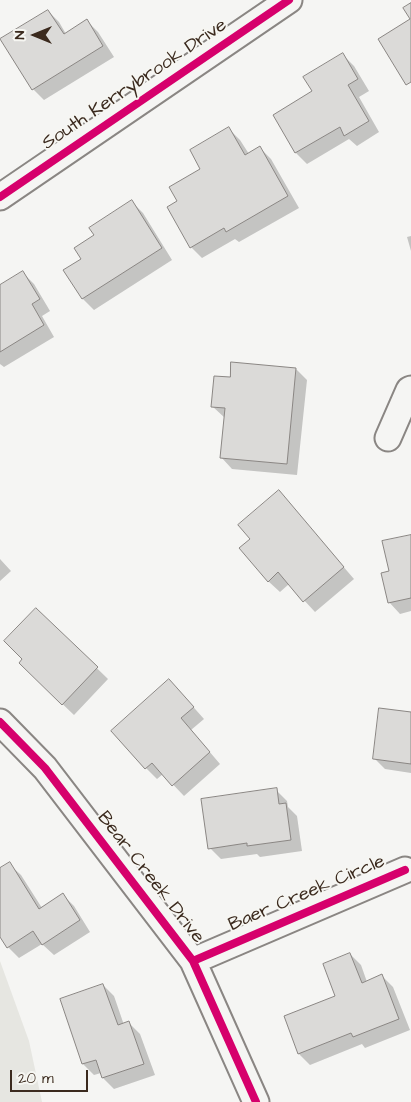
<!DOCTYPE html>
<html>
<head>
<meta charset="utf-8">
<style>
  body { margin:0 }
  #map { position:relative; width:411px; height:1102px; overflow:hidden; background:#f5f5f3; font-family:"Architects Daughter",sans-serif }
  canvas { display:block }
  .north { position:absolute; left:10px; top:10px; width:50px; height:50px; -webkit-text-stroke:4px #f6f6f2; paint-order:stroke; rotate:270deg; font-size:14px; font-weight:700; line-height:20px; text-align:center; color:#3b2a1e }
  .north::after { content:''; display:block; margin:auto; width:18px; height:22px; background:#3b2a1e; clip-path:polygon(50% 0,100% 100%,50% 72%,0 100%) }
  .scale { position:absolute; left:10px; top:1070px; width:78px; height:22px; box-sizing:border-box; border:2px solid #3b2a1e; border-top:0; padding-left:6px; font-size:15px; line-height:18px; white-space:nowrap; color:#3b2a1e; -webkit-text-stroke:4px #f6f6f2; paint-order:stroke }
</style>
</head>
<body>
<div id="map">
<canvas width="411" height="1102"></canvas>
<div class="north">N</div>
<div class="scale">20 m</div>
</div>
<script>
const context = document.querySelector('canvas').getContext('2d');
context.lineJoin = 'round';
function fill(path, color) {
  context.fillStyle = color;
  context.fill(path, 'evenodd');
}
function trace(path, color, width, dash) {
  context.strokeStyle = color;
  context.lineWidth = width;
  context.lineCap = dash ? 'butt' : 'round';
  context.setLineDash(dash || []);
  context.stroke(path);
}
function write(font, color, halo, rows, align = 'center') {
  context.font = font + ' "Architects Daughter",sans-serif';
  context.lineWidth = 4;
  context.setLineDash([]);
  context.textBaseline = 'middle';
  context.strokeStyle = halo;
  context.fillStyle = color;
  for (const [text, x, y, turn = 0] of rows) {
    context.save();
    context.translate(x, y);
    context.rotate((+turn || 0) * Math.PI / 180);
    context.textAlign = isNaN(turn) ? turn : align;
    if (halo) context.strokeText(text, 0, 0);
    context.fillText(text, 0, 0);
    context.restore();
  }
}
fill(new Path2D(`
  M0,961L29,1041L42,1102H0Z`), '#e6e6e1');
fill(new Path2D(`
  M48,11L59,22L66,34L87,21L98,32L114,57L44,100L33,89Z
  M343,55L354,66L369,91L359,97L379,132L357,146L349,139L307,164L296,153L274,115L314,92Z
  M229,129L240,140L249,154L260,148L271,159L299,208L239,242L235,239L202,258L191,247L178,202Z
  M132,202L143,213L172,260L94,310L83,299L65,271L83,259L96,236Z
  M411,236V251L407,237Z
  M23,273L34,284L50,311L42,316L54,337L4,367L0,364V287Z
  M232,363L296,369L307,380L297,475L232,469L221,457L225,418L212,406L231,378Z
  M279,492L354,579L315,612L289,584L280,592L268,581L252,539Z
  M411,536V611L400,614L389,602L391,572Z
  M0,559L11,571L0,581Z
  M36,609L108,679L74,715L31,674L24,659Z
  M180,692L204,719L191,730L220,764L184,796L163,774L157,779L146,768Z
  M411,714V773L385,769L374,758Z
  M276,790L287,801L288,807L297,816L302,851L260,857L257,854L221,859L210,848Z
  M9,864L21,875L42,908L63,895L74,906L90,932L54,955L42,944L19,958L8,947L0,935V870Z
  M350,954L361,965L367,982L382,976L393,987L410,1030L365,1048L362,1044L310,1065L299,1054L285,1017L337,996Z
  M103,985L114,996L124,1025L129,1023L140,1034L155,1075L114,1089L103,1078L101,1073L94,1075L83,1064L61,1000Z`), '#0003');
const building = new Path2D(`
  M411,3V82L406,85L378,39L410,19L403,8Z
  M48,10L64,34L87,19L103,46L32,90L0,39Z
  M343,53L358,79L348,85L369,121L344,136L340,127L295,153L273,115L312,91L303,77Z
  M229,127L245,155L260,146L288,196L226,232L224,228L190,248L167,207L177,201L169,187L200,169L190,150Z
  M132,200L162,248L82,299L63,270L81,259L74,248L94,235L89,228Z
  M23,271L40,299L32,304L44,325L0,352V285Z
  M231,362L296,368L287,464L220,458L225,408L211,407L214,376L230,377Z
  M279,490L344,567L303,602L278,572L268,582L239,548L250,539L238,525Z
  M411,535V598L388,603L381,573L389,571L382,541Z
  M36,608L98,667L62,705L19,663L22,659L4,641Z
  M169,679L194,707L181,718L210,752L172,786L152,763L145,769L111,731Z
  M379,708L411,712V764L373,759Z
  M277,788L279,804L286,803L291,840L247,846V843L208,849L201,799Z
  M10,862L39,909L63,893L80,920L42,945L33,931L7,948L0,937V868Z
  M350,953L362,983L382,974L399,1019L353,1037L351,1033L298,1054L284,1016L335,996L323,964Z
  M103,984L118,1025L129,1021L144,1064L102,1078L96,1060L82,1064L60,999Z`);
fill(building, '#dbdad8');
trace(building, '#8a8683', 1);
const street = new Path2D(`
  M0,197L289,0
  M388,438L409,390L411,389
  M0,722L45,768L193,961L256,1102
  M193,961L405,870`);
trace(street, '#8a8683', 29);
trace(street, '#f5f5f3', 25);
trace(new Path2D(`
  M0,197L289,0
  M0,722L45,768L193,961L256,1102
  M193,961L405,870`), '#d6006c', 8);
write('19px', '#3b2a1e', '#f6f6f2', [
  ["South Kerrybrook Drive",135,85,-34],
  ["Bear Creek Drive",150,878,52],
  ["Baer Creek Circle",307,894,-23]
]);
</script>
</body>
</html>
